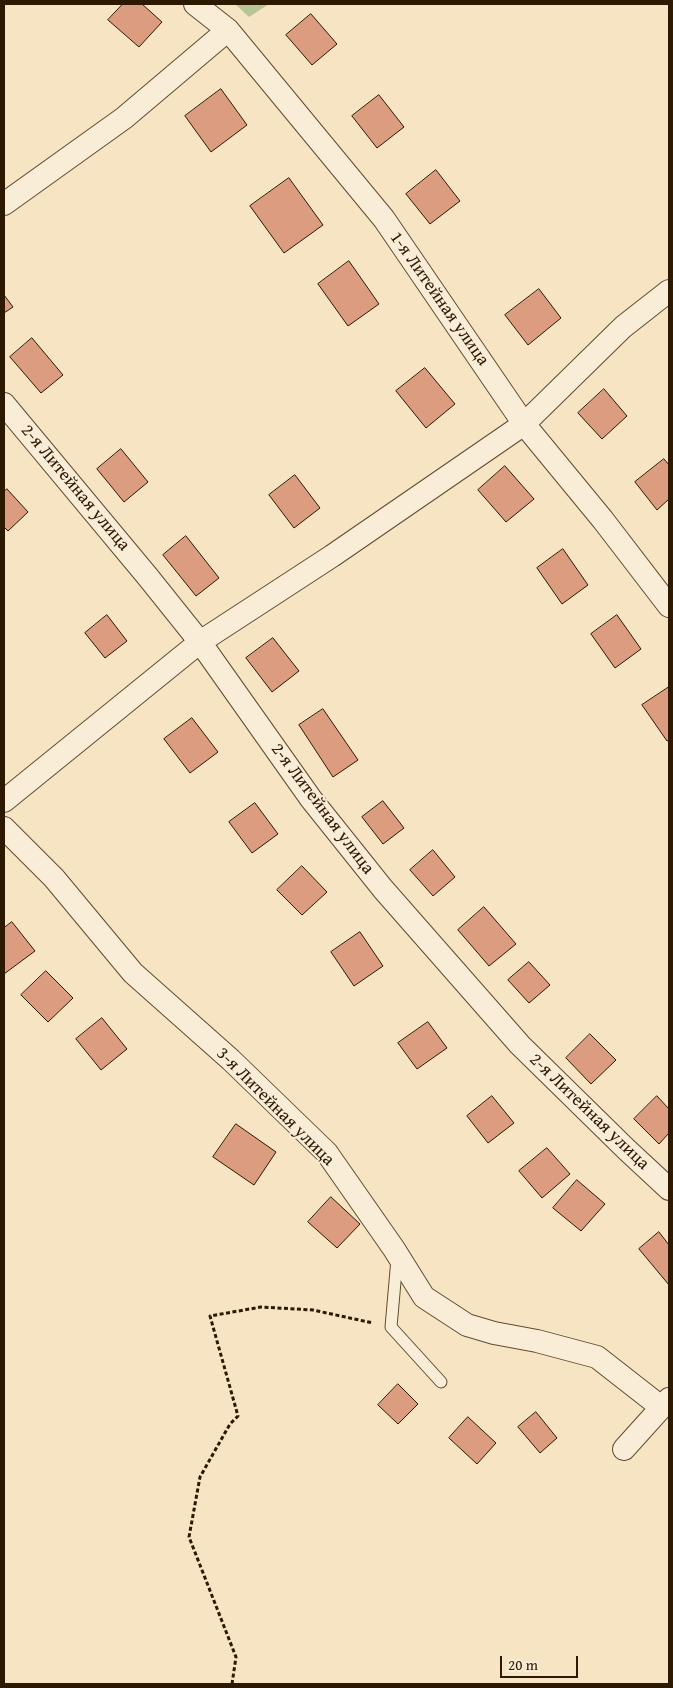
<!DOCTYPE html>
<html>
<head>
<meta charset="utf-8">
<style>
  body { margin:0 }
  #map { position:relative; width:673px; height:1688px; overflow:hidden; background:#f7e4c3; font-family:"Gentium Book Plus",serif }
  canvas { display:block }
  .frame { position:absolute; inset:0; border:5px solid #2d1800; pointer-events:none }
  .scale { position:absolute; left:500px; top:1656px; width:78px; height:22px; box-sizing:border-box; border:2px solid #2d1800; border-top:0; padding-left:6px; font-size:15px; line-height:18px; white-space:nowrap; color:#2d1800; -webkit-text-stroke:4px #faedd8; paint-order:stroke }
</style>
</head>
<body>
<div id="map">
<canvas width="673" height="1688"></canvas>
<div class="frame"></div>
<div class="scale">20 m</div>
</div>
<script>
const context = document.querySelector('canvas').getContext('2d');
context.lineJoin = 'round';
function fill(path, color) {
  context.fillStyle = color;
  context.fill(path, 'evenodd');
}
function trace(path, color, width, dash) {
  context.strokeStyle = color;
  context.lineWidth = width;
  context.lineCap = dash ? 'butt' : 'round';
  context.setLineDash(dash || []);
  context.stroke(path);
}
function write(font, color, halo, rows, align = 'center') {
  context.font = font + ' "Gentium Book Plus",serif';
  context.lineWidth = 4;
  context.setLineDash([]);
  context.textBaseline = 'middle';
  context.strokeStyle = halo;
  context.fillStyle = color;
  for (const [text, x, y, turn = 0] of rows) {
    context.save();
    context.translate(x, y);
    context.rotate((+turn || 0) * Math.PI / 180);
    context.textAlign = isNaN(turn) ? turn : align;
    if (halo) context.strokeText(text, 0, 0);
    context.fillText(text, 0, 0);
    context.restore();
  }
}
fill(new Path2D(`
  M235,4H269L249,17Z`), '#b8c597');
const building = new Path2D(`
  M123,4H142L162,22L139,47L108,20Z
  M311,14L337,44L312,65L286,35Z
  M221,89L247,125L211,152L185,116Z
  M379,95L404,127L377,148L352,116Z
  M436,170L460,201L430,224L406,194Z
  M289,178L323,225L284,253L250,206Z
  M349,261L379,304L348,326L318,284Z
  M539,289L561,318L528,345L505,315Z
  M4,295L13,307L4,313Z
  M32,338L63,375L41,393L10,357Z
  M425,368L455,404L426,428L396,391Z
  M604,389L627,416L602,439L578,413Z
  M121,449L148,482L124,502L97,469Z
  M664,459L669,465V499L657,510L635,482Z
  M505,466L534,499L506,522L478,490Z
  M295,475L320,508L294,528L269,495Z
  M7,489L28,512L8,531L4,527V492Z
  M186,536L219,578L196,596L163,555Z
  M563,549L588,585L562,604L537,568Z
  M107,615L127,641L105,658L85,633Z
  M617,615L641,649L615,668L591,634Z
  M273,638L299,671L272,692L246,658Z
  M669,687V740L667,741L642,705Z
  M323,709L358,760L333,777L299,725Z
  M192,718L218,752L190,773L164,739Z
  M383,801L404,828L383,844L362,817Z
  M255,803L278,834L252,853L229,822Z
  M433,850L455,877L433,896L410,870Z
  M302,866L327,892L302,915L277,890Z
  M484,907L516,944L489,966L458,930Z
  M12,922L35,951L4,974V928Z
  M360,932L383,966L354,986L331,952Z
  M529,962L550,985L529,1003L508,980Z
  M46,971L73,998L48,1022L21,995Z
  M102,1018L127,1049L101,1070L76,1039Z
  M428,1022L447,1048L417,1069L398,1043Z
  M590,1034L616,1060L591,1084L566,1058Z
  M492,1096L514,1123L488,1143L467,1116Z
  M657,1096L669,1109V1133L659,1144L634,1119Z
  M236,1124L276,1152L254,1185L213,1157Z
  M547,1148L570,1174L542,1198L519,1171Z
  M577,1180L605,1204L581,1231L553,1208Z
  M331,1197L360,1224L337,1248L308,1222Z
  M659,1232L669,1245V1285L639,1249Z
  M398,1384L418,1404L398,1424L378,1405Z
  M536,1412L557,1438L540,1453L518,1427Z
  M468,1417L496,1443L477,1464L449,1438Z`);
fill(building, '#db9c80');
trace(building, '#2d1800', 1);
const service = new Path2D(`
  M397,1259L391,1327L441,1382`);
const minor = new Path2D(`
  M195,4L228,30L384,219L524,424L603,520L669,606
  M4,204L124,118L228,30
  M4,404L148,577L200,642L311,799L383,889L520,1045L626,1149L669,1189
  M4,801L200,642L332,556L524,424L623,327L669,291
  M4,828L54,878L133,973L231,1060L327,1153L394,1249L424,1297L467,1325L494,1333L537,1341L597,1357L661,1407
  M624,1449L669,1399`);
trace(service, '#604b31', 13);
trace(minor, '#604b31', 24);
trace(new Path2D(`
  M232,1684L236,1657L189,1537L200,1477L230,1424L238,1416L210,1316L261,1307L313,1310L373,1323`), '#2d1800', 3, [4, 2.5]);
trace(service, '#faedd8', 11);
trace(minor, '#faedd8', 22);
write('18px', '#2d1800', '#faedd8', [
  ["1-я Литейная улица",439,299,55],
  ["2-я Литейная улица",75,488,50],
  ["2-я Литейная улица",322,809,53],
  ["3-я Литейная улица",275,1107,45],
  ["2-я Литейная улица",589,1112,44]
]);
</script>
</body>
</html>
